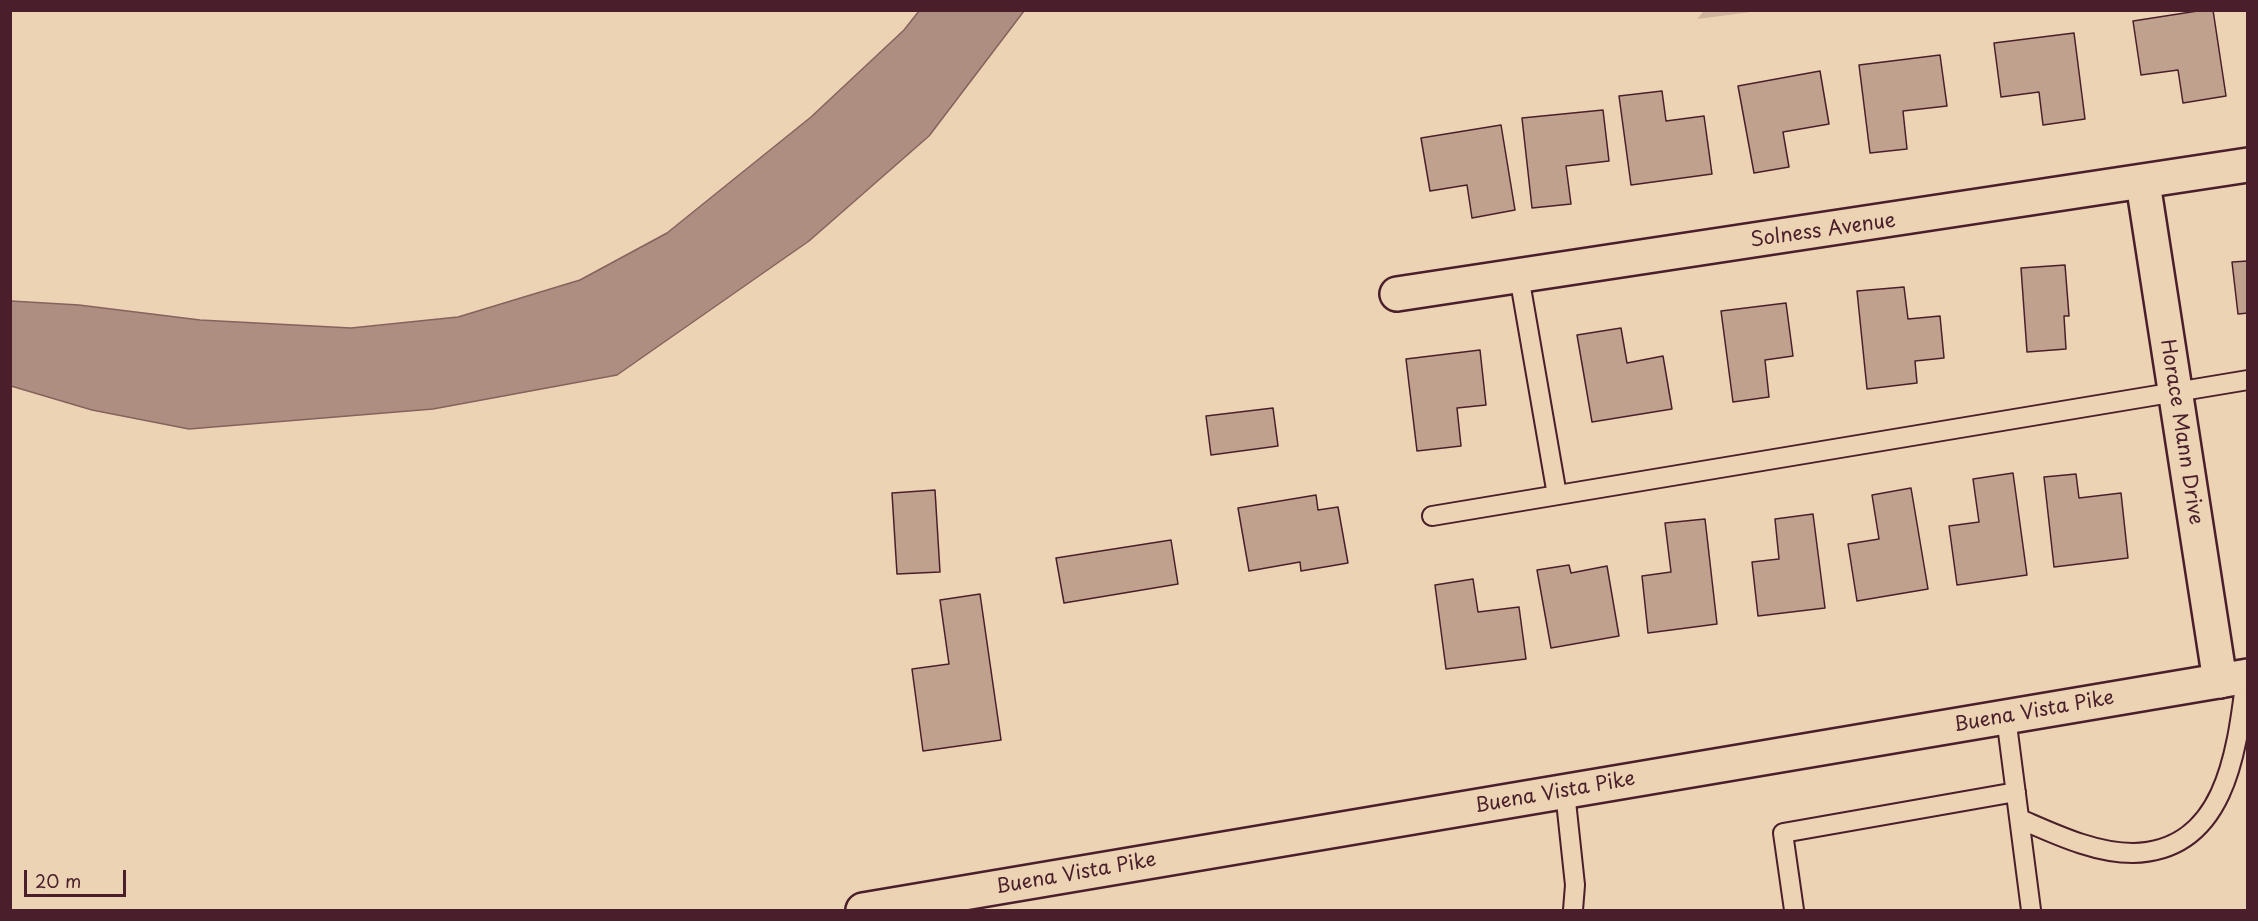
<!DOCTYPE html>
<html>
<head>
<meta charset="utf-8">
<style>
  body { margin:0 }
  #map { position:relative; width:2258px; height:921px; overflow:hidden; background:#ecd3b4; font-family:"Playpen Sans",sans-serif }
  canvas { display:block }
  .frame { position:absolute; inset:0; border:12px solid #4a1f2b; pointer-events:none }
  .scale { position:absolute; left:24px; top:870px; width:102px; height:27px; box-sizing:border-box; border:3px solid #4a1f2b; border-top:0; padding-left:8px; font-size:18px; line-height:21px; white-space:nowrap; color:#4a1f2b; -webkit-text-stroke:4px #ecd3b4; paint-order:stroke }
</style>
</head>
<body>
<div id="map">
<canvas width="2258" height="921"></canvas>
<div class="frame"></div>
<div class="scale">20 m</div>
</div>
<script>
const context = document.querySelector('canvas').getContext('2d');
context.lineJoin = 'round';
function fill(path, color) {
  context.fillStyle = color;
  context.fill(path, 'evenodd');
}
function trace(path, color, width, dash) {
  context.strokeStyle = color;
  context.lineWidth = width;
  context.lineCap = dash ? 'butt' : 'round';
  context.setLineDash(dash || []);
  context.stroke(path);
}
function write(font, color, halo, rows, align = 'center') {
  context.font = font + ' "Playpen Sans",sans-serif';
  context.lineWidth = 4.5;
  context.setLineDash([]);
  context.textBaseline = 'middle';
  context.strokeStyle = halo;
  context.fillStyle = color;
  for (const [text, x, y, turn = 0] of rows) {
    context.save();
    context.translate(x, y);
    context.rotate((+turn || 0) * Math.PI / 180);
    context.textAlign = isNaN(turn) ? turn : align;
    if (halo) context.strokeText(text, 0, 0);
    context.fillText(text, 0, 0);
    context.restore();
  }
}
fill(new Path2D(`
  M1705,10H1759V11L1697,19Z`), '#d1b59e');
const water = new Path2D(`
  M919,11H1024L929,136L809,241L617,375L433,409L189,429L92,410L11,386V301L79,305L200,320L351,328L458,317L580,280L667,233L811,117L904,30Z`);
fill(water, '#ae8e80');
trace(water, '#86625e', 1.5);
const building = new Path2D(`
  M2204,10H2213L2226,96L2183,103L2178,70L2141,75L2133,21Z
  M2074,33L2085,119L2043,125L2039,92L2001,97L1994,43Z
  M1940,55L1947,106L1903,111L1907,149L1870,153L1859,65Z
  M1820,71L1829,124L1783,132L1789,167L1754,173L1738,86Z
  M1662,91L1666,121L1704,116L1712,174L1631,185L1619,96Z
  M1603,110L1609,161L1566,166L1571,204L1532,208L1522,118Z
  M1501,125L1515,210L1472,218L1467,185L1430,191L1421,138Z
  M2248,261V313L2238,314L2232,262Z
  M2065,265L2069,316H2064L2066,349L2027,352L2021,268Z
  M1904,287L1908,319L1940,316L1944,358L1915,361L1917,383L1867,389L1857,291Z
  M1786,303L1793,356L1765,360L1769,397L1733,402L1721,311Z
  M1621,328L1627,363L1663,356L1672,409L1592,422L1577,335Z
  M1480,350L1486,405L1457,408L1461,446L1417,451L1406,359Z
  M1273,408L1278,446L1211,455L1206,416Z
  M2013,473L2027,575L1957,585L1949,526L1979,522L1973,479Z
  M2076,474L2079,498L2121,493L2128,558L2054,567L2044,477Z
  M1911,488L1928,589L1857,601L1848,544L1879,539L1872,495Z
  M935,490L940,572L897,574L892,493Z
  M1316,495L1318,510L1338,507L1348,563L1301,571L1300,562L1249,571L1238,508Z
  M1813,514L1825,608L1758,616L1752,562L1779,559L1775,519Z
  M1705,519L1717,624L1648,633L1642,576L1671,572L1665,523Z
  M1171,540L1178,584L1064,603L1056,558Z
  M1569,565L1571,573L1607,566L1619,636L1551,648L1537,570Z
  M1473,579L1478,612L1519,607L1526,659L1446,669L1435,585Z
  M980,594L1001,740L923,751L912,669L949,664L940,600Z`);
fill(building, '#bfa18e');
trace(building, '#4a1f2b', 1.5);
const service = new Path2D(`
  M1519,276L1557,495
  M1432,516L2248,380
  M2006,717L2031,910
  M1565,792L1575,885L1573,910
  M2020,819C2055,834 2094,853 2133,853C2227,851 2237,748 2246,677
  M1794,910L1783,833L2016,792`);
const minor = new Path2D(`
  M2143,183L2220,681
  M1397,294L2248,165`);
const secondary = new Path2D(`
  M863,910L2248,676`);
trace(service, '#4a1f2b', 22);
trace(minor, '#4a1f2b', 38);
trace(secondary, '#4a1f2b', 38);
trace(service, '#ecd3b4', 18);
trace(minor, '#ecd3b4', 33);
trace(secondary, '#ecd3b4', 33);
write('20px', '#4a1f2b', '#ecd3b4', [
  ["Solness Avenue",1823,231,-8],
  ["Horace Mann Drive",2181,432,81],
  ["Buena Vista Pike",2034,712,-10],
  ["Buena Vista Pike",1555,793,-10],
  ["Buena Vista Pike",1076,874,-10]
]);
</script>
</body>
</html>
